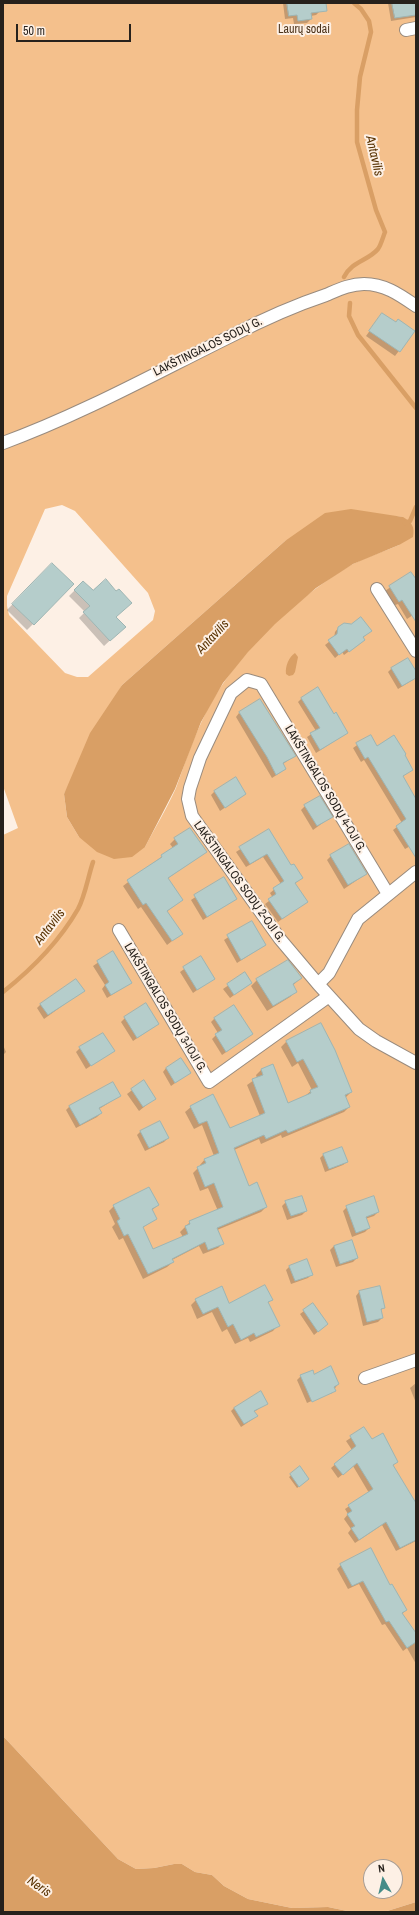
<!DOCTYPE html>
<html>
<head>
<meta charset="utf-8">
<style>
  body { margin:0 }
  #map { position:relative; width:419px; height:1915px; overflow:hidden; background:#fdf0e5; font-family:"Archivo Narrow",sans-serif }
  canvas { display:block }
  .frame { position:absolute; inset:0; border:4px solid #26211c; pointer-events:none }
  .north { position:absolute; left:363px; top:1859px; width:40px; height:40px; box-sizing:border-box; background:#fdf0e5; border:1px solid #a79d95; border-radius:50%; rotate:352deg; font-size:11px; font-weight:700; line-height:16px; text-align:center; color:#26211c }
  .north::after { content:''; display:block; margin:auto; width:14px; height:18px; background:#458c88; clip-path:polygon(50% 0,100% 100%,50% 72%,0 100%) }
  .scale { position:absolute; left:16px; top:24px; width:115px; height:18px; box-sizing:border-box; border:2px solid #26211c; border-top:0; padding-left:5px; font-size:12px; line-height:14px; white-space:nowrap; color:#26211c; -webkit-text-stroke:3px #fdf0e5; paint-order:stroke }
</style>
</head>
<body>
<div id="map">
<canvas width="419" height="1915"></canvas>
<div class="frame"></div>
<div class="north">N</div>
<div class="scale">50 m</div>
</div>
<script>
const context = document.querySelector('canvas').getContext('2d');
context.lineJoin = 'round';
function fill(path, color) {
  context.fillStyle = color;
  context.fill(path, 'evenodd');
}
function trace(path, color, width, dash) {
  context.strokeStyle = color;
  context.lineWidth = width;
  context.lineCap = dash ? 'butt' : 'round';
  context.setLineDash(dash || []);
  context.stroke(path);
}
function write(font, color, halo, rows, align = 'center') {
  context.font = font + ' "Archivo Narrow",sans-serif';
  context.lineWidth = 4;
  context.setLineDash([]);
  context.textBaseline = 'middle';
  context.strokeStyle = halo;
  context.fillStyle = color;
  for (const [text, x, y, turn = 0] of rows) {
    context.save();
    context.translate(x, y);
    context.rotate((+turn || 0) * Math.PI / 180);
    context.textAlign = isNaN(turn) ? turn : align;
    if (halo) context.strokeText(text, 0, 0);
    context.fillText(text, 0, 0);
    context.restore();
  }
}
fill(new Path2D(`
  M3,3H416V1902L384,1912H352L328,1907L292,1908L248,1899L224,1886L212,1875L195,1872L182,1864H174L154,1868L136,1869L118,1859L3,1736V835L18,828L3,786ZM62,505L75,511L148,593L155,611L153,620L88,677H77L65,673L9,615L7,606V596L45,509ZM381,515L403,517L399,545C383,552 366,557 351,565C292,600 229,660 201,723C191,744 184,766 176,788C167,808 155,828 145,847L79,837L67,817L64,794L122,685L285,541ZM371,1867H395V1891H371Z`), '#f4c08c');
fill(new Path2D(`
  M351,509L403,517C412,522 415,527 413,537L399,545L353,564L316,588L275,624L248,652L223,683L201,722L175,789L145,847L132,857L114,859L97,852L79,837L67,817L64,794L90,733L122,685L285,541L325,513Z
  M295,653L298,657L295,672L293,675L289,676L286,674C285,666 289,657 295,653Z
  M3,1736L118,1859L136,1869L154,1868L174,1864H182L195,1872L212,1875L224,1886L248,1899L292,1908L328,1907L352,1912H3Z
  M416,1902V1912H384Z`), '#d99f65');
fill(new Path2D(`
  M283,3H318L319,12L316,15L311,16V19L307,23L294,24L293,18L285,19Z
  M388,3H416V17L391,21Z
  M379,318L414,331L395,356L366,336Z
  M52,564L73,584L27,630L7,610Z
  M411,573L416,581V613L407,619L398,604L395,605L385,591Z
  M83,582L93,592L116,593L115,617L119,632L104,646L79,618L85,612L69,596Z
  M339,627L366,635L362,638L360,643L344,655L342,652L335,658L325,645L334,638L335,632Z
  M392,668L416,673V678L398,689L388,672Z
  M302,698L333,715L347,733L316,753L307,737L316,731L298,702Z
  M239,713L294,756L283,764L285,769L281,772L272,778L236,717Z
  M370,736L377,747L412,769L402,777L416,800V843L405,849L393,830L402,823L364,760L361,762L353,748Z
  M215,791L245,794L220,811L211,795Z
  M305,806L331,817L313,830L301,810Z
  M269,830L291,866L302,878L294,884L306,902L278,922L265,904L273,898L270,893L281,884L263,857L246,867L236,852Z
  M175,839L205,852L167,879L182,900L166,912L181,934L167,945L141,907L138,909L123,886L173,848L170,844Z
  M331,856L366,874L344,889L327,860Z
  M224,878L236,898L203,920L191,900Z
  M251,922L265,945L237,963L224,940Z
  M112,953L131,983L107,998L102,989L105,985L93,966Z
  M201,957L214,978L193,993L180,972Z
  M245,974L251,983L230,998L223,989Z
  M301,978L292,986L296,991L290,997L267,1011L251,986L257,980Z
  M83,991L44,1019L37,1008L41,1004Z
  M125,1018L158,1024L133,1041L121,1022Z
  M215,1018L252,1034L222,1055L212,1039L218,1033L211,1022Z
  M286,1042L351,1092L345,1098L349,1107L344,1112L282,1138L281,1135L261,1144L259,1139L234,1150L248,1187L266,1207L261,1212L217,1230L223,1243L218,1248L203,1254L199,1246L172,1260L173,1262L167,1267L143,1279L123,1238L119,1240L112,1227L115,1224L109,1211L114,1206L158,1205L151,1211L156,1219L142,1228L153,1250L183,1237L180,1232L190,1222L218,1211L208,1188L200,1191L193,1173L200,1166V1165L205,1159L214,1156L202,1125L194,1129L185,1112L191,1107L230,1129L260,1116L247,1085L257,1078L256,1075L261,1070L272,1065L288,1104L305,1096L312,1090L298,1063L292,1067L281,1047Z
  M3,1045L6,1052L3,1055Z
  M80,1048L113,1051L86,1069L76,1052Z
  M166,1068L189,1073L171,1086L163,1072Z
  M144,1081L155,1098L139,1111L127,1094Z
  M120,1096L99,1109L101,1113L97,1117L76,1128L66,1110L70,1106Z
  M141,1131L168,1138L164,1142L145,1151L137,1135Z
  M324,1154L347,1162L343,1165L325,1172L320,1158Z
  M286,1202L306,1211L302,1215L287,1220L282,1206Z
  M347,1207L378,1212L374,1216L365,1219L369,1228L365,1232L352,1237L343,1211Z
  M334,1246L357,1258L353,1262L336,1267L330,1250Z
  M290,1266L312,1274L308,1278L291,1284L286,1270Z
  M359,1292L384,1307L380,1311L382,1318L378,1322L363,1326L356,1296Z
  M196,1300L229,1304L271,1300L267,1304L278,1325L273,1331L250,1342L248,1338L235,1344L227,1329L222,1332L212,1312L197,1319L191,1305Z
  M304,1311L327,1324L314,1335L300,1314Z
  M314,1375L338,1384L331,1394V1392L307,1403L297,1380L301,1376Z
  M416,1383V1403L410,1388Z
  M267,1403L254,1412L256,1416L253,1419L241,1427L231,1411L234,1408Z
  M364,1429L371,1440L396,1462L393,1466L416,1507V1541L396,1551L382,1525L355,1543L348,1533L351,1529L344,1519L348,1514L345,1509L369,1493L353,1466L338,1478L331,1468L352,1450L346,1441Z
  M300,1468L306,1481L297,1488L289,1477Z
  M341,1565L390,1586L406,1610L402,1614L416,1635V1664L407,1648L403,1651L385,1624L382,1625L359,1584L348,1589L337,1569Z`), '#0003');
trace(new Path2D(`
  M344,277C352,261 368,261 378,249C381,245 383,237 385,232L376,210L357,142V110L360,77L371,32L369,21L361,9L354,3
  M350,303L349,316L358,335L416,408
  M405,523L410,521L416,507
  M3,992C32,969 59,942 78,909C85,896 88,877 93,862`), '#d99f65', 4.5);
const building = new Path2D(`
  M287,3H326L327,11L311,13L312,19L298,21L297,15L289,16Z
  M392,3H416V15L395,18Z
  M382,313L396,322L398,319L415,331L400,352L369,331Z
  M52,563L74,584L34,625L12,604Z
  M411,572L416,579V622L402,600L399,602L389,586Z
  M106,579L116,591L119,589L132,603L116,617L126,627L110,641L83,612L90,606L74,590L83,581L93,590Z
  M361,617L372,631L363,637L365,640L349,652L347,649L339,655L328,640L337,634L338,627L344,623L351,624Z
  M408,658L416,671V678L402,686L391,668Z
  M318,687L334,714L336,712L348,733L320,750L310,733L320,728L301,698Z
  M260,699L296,756L283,763L286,769L276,775L267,757L239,712Z
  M371,735L377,746L394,735L406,754L405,755L413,770L403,776L416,799V858L396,826L406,819L368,757L365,759L356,743Z
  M236,777L246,794L225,808L214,791Z
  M320,796L333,817L317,826L304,805Z
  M190,828L207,852L168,878L183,900L167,911L183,934L172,941L146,903L143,905L127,880L162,857L161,855L178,844L174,838Z
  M269,829L291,865L294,864L303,878L295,883L308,902L282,919L268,899L276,894L273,888L284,881L267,854L250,864L239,847Z
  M349,844L367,874L348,885L330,855Z
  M224,877L237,899L207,917L194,895Z
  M252,921L266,945L241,960L227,935Z
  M113,951L132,983L111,995L105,985L109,982L97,961Z
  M201,956L215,979L197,990L183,967Z
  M288,960L302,978L293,984L297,992L273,1006L256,979Z
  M245,972L252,983L234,995L227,984Z
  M76,979L85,991L48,1015L40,1004Z
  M146,1003L159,1024L137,1038L124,1017Z
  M234,1005L253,1034L226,1052L215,1034L222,1030L214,1018Z
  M321,1023L335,1050L352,1092L345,1095L350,1107L288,1133L286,1130L266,1139L264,1135L234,1148L249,1186L257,1182L267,1207L217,1228L224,1244L208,1250L205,1242L172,1259L174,1262L148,1274L128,1234L124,1236L117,1221L120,1219L113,1205L149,1187L159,1205L152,1209L157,1219L143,1227L153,1249L188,1234L185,1226L190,1224L189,1221L223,1207L214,1183L205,1187L197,1167L206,1163L204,1159L219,1153L207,1121L199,1124L190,1106L213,1094L230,1128L265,1113L252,1079L263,1075L261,1069L273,1064L288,1103L311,1093L310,1090L318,1087L303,1059L297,1062L286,1041Z
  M103,1033L115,1051L91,1066L79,1047Z
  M181,1058L191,1073L175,1083L166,1068Z
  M144,1080L156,1099L143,1107L131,1089Z
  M113,1082L121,1096L99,1108L102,1113L80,1125L69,1106Z
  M160,1121L169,1138L149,1148L140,1131Z
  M342,1147L348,1162L329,1169L323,1154Z
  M302,1196L307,1211L291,1216L285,1201Z
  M374,1196L379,1212L366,1217L370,1228L356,1233L346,1206Z
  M352,1240L358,1258L340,1264L334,1246Z
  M307,1259L313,1275L295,1281L289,1266Z
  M265,1285L273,1300L268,1302L280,1326L256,1337L254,1333L241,1340L233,1324L228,1327L218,1307L203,1314L195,1299L222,1286L229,1303Z
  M380,1286L385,1308L381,1309L383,1318L367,1322L359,1291Z
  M313,1303L328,1324L318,1332L303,1310Z
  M331,1366L339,1384L334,1387L336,1391L312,1402L300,1375L313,1370L314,1374Z
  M261,1391L268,1404L254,1411L258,1416L244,1424L234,1408Z
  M364,1427L372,1439L383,1433L398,1462L393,1465L416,1503V1540L400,1548L386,1522L359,1540L351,1528L355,1526L347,1514L352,1511L348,1505L373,1489L357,1463L343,1475L334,1464L356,1446L350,1436Z
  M300,1466L309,1479L299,1487L290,1474Z
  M371,1548L390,1585L392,1584L407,1610L402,1613L416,1633V1642L407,1648L389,1621L386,1622L363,1581L352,1586L340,1564Z`);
fill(building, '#b5cdcb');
trace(building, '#9eb5b3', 1);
const minor = new Path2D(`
  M406,30L416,28
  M3,443C82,414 156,373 231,336C262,320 293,306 326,295C338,290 350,284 364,284C385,284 400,295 416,306
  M377,589L416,651
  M388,894L261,684L247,680L231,693L200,758L190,788L188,799L192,816L280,939L318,984L359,1029L376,1041L416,1063
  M119,930L209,1082L329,996
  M318,984L329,973L358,919L416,872
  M365,1378L416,1360`);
trace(minor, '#998b7e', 14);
trace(minor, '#fff', 12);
write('12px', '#4b3219', '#fdf0e5', [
  ["Laurų sodai",304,30]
]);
write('12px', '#26211c', '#fdf0e5', [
  ["LAKŠTINGALOS SODŲ G.",208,347,-26],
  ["LAKŠTINGALOS SODŲ 4-OJI G.",325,789,59],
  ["LAKŠTINGALOS SODŲ 2-OJI G.",239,882,54],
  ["LAKŠTINGALOS SODŲ 3-IOJI G.",165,1008,59]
]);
write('italic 13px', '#573100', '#fdf0e5', [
  ["Antavilis",374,156,77],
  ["Antavilis",213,637,-47],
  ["Antavilis",50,927,-52],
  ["Neris",39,1887,35]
]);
</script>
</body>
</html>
